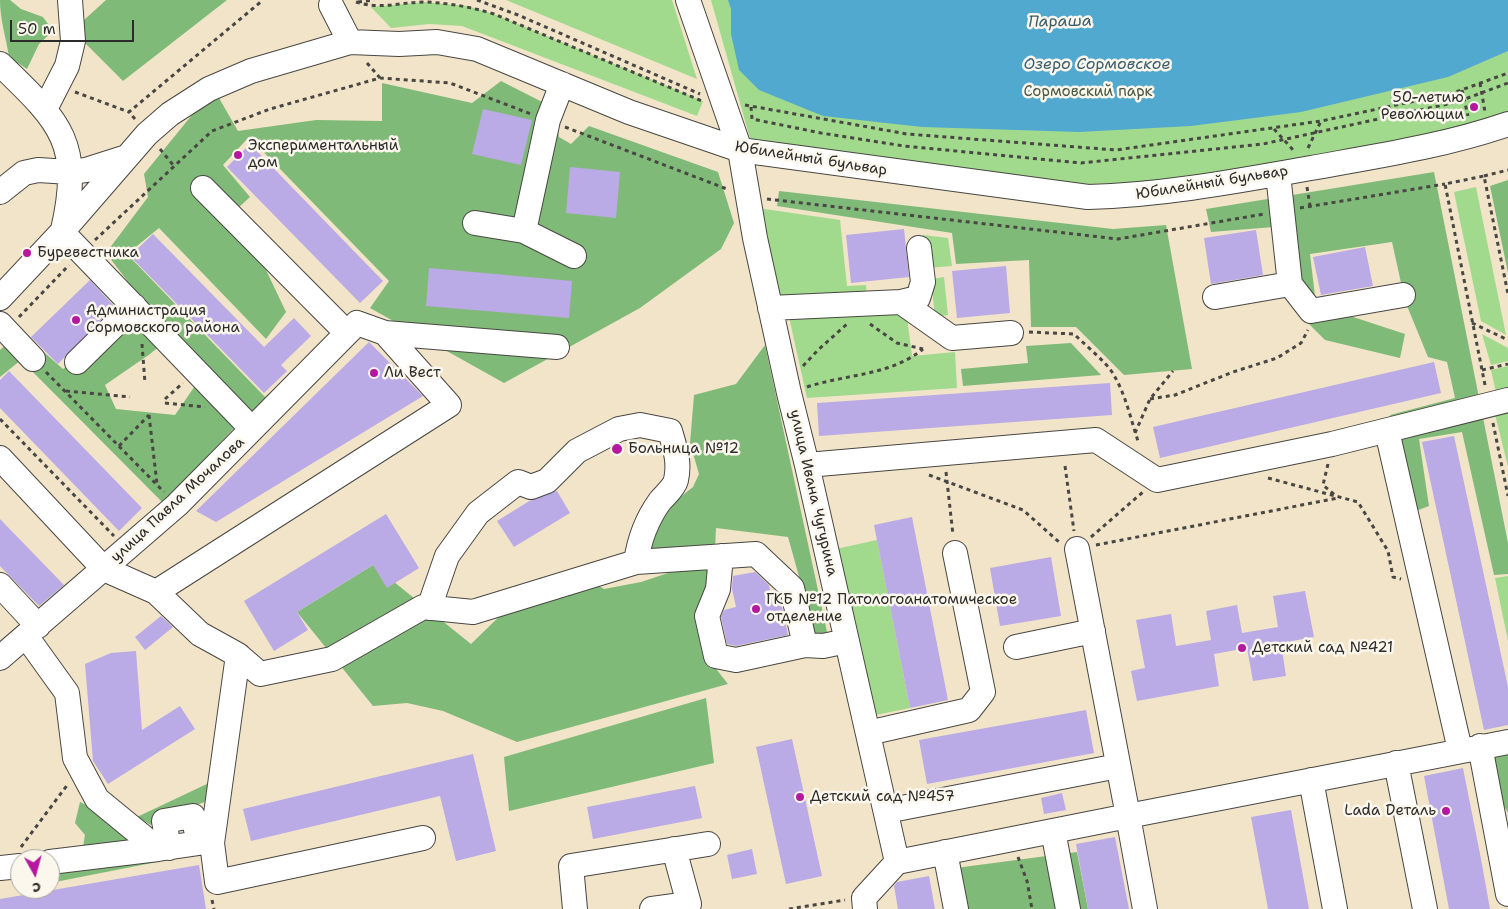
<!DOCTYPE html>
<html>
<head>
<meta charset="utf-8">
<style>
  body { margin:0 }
  #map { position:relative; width:1508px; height:909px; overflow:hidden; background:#f2e4c9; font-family:"Shantell Sans",sans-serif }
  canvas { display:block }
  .north { position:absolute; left:10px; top:849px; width:50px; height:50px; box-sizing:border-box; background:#fbf7ec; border:1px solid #a8a59f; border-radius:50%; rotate:173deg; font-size:14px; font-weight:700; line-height:20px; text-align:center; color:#2b2b2b }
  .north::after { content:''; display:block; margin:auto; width:18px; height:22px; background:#b5179e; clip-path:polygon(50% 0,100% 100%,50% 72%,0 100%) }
  .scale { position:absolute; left:10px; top:20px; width:124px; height:22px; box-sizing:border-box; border:2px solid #2b2b2b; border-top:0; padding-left:6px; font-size:15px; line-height:18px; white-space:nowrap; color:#2b2b2b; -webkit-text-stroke:4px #fbf7ec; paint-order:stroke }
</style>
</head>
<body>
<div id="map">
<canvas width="1508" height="909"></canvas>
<div class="north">С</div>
<div class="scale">50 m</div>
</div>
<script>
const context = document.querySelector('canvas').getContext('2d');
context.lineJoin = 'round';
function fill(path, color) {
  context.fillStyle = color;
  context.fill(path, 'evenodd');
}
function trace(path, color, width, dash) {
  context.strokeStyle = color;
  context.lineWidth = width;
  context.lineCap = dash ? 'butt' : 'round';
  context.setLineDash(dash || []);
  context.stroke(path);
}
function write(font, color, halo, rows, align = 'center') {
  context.font = font + ' "Shantell Sans",sans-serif';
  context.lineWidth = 5;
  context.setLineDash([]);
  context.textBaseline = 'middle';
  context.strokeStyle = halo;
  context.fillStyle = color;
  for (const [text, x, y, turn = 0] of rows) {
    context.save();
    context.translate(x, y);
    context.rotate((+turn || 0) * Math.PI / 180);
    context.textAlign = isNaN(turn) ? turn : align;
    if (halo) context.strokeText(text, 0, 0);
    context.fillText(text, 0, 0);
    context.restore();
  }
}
fill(new Path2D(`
  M506,0H672L697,79Z
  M711,0H1508V114L1462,130L1176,180L1071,185L751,142Z
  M424,2L467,6L494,14L703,101L697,116L462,26L429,24L391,28L371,7Z
  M1476,187L1506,335L1481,321L1454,192Z
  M758,208L840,220L847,286L866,285L867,299L776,302Z
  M923,235L948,238L952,266L927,268Z
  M944,277L948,315L935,317L931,279Z
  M906,310L912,356L955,352L957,388L807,398L789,317Z
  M1482,334L1508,348V361L1491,365Z
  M1508,366V394L1497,397L1491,370Z
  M1508,407V467L1494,410Z
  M877,540L910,708L871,716L836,549Z
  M1508,576V641L1495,578Z`), '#a1da8d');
fill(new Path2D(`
  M0,0H10L21,9L43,17L53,31L39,44L27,69L9,57C6,37 0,20 0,0Z
  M106,0H227L123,81L80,38L84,20Z
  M501,81L556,109L559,137L571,144L589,126L718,172L734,223L721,249L640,308L504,383L370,308L389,281L249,137L223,165L250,197L237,209L201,175L193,196L257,251L286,312L266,339L159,228L127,254L265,397L290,375L253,419L172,336L150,354L105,385L116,409L175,415L199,380L236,426L163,503L21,360L0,377V350L20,331L63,369L145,304L106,253L148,197L144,174L196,110L219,98L238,131L316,120L382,121V83L472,103Z
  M1434,172L1508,543V574L1494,575L1462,432L1419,439L1429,506L1416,511L1390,415L1455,398L1447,362L1428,357L1405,301L1392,242L1310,254L1315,296L1341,313L1405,334L1400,358L1325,340L1297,312L1287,226L1211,232L1206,209Z
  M1508,180V273L1490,186Z
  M779,191L1113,229L1166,225L1192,369L1124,375L1076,327H1031L1029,260L956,264L952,233L777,206Z
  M1071,343L1101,375L963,386L961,369L1028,363L1026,346Z
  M765,345L829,641L815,634L788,537L716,528L710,661L728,684L517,742L443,711L407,703L373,706L297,612L373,565L471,644L506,610L591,581L604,589L641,582L686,567L644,553L666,508L693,487L699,474L690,443L694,395L736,384Z
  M706,698L714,763L509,811L504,757Z
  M1486,749L1508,751V813L1490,779Z
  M211,782L205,802L167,815L151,825L137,817Z
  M80,802L106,814L139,842L82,853L85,835L75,823Z
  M1077,852L1088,909H956L948,869Z
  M112,859L162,861L50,883V866Z`), '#80ba78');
fill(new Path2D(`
  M728,0H1508V51L1448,77L1301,112L1191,126L1079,132L922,127L823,116L759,90L739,70L731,34V9Z`), '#52a9cf');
fill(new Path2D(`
  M483,109L532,120L521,165L472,154Z
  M250,144L383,281L360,303L227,167Z
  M570,167L620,172L616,218L566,213Z
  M904,229L909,277L851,283L846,235Z
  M1256,230L1263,275L1211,284L1204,238Z
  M153,234L264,347L294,318L311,336L281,365L287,371L264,393L130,256Z
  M1365,247L1373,286L1321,295L1313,257Z
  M1006,266L1010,313L957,318L952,271Z
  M429,268L572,281L569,318L426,306Z
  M90,280L114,306L58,364L31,337Z
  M369,342L423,396L216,522L196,511Z
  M1434,362L1441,393L1160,458L1153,427Z
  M9,371L142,508L119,531L0,408V380Z
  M1110,383L1112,415L819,436L817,403Z
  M1454,436L1508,687V725L1484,730L1422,442Z
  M557,491L570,513L514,547L497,521L531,500Z
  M386,514L419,568L387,588L373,565L297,612L308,630L274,651L244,601Z
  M912,517L948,700L910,708L874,525Z
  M0,519L64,585L39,606L0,566Z
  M1051,557L1061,616L1000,626L990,568Z
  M755,572L769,585L773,605L781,603L788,635L736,646L727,644L721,617L724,610L736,607L732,589L733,576Z
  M1305,591L1314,637L1281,643L1286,676L1253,681L1247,648L1214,654L1219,686L1137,701L1131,671L1145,668L1136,620L1171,614L1176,646L1211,640L1206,611L1237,605L1242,633L1278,627L1273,596Z
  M161,616L173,627L145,650L135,637Z
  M136,651L142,730L180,706L195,729L108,784L93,761L85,664L111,653Z
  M1086,710L1094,753L927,784L919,740Z
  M792,739L822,876L786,884L756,747Z
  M473,754L496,851L456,861L440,796L251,841L243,809Z
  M1463,768L1481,859L1490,909H1449L1424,776Z
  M695,786L702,818L593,839L587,807Z
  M1062,793L1066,810L1044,814L1041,798Z
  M1291,810L1309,909H1268L1251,817Z
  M1115,837L1129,909H1088L1076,844Z
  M752,849L757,874L732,879L727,855Z
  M199,865L206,909H0V899Z
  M929,876L935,909H898L894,886L897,882Z`), '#baaae5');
const minor = new Path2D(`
  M688,0L740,150L755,238L789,393L807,465L897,862L864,898L865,909
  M331,5L350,42
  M0,64C60,122 83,142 63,230
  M562,84L548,120L524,231L574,256
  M45,109L67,66L73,41L70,0
  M1278,174L1290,284L1311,311L1403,295
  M203,188L347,333
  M0,192L24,173L38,170L70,172L86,170L127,157
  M475,223L524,231
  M62,232L252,429
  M1215,297L1290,284
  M0,298L62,232L147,134L170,114L209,89L251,71L350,42L399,44L437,42L477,49L629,112L740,150L1088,197C1163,195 1237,181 1311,168C1378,156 1444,146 1508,124
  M901,302L918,298L923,282L919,248
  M770,308L901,302L952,338L1011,333
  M0,324L33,359
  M385,333L557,347
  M77,362L134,306
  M1387,431L1460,750
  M0,458L104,569L156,592L200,634L238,655L212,843L217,882L423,838
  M807,465L1096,440L1157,480L1332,444L1508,400
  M1077,549L1128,816L1508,742
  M0,585L38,626
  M429,608L447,556L478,513L518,482L531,487L547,481L577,451L619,429L640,425L670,431C675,448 680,462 676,480C674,488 665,495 660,501C647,519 639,541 636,562
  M26,636L67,693L75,758L97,799L158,849L199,843L193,816L164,821L169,848
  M805,645L823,646L847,641
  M1016,647L1093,631
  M238,655L260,674L332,659L423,607L473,612L636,562L756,554L792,588L805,645L736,660L716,656L707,616L718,589L721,556
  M0,658L177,505L357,323L385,333L449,405L156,592
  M868,733L969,710L983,692L955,553
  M1480,746L1508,894
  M1396,763L1425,909
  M1311,780L1335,909
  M886,811L1118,766
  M1053,831L1068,909
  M945,852L956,909
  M50,862L158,849
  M897,862L1128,816L1145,909
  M0,868L20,866
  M575,909L571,866L708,844
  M652,909L689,904L674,849`);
trace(minor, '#494743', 26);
trace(new Path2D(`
  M477,0L518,15L700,94
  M356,2C381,10 401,2 425,2C449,3 471,7 494,14L702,101
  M358,2L374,0
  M367,63L380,78
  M1480,83L1485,112
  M1462,90L1468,116
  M75,92L129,112
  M745,105L907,134L1116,150L1321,121L1453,93L1508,73
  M751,107L752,119L821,133L904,146L1081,163L1263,144L1457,102L1508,83
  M135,119L129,112L263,0
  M565,127L727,189
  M1274,129L1294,151
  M1308,148L1321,121
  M160,149L174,166
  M1484,176L1508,170
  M1307,187L1310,206
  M767,199L1118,239L1264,214
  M1300,208L1445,184
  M95,240L212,131L270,109L380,78L450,83L531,114
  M19,317L69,265
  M1472,323L1508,340
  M870,324L897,343L923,349
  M1029,332L1074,334C1086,346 1102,358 1112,372C1126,394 1131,421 1139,444
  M142,344L145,383
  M803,366L818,350L847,324
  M1482,370L1508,364
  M46,372L164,492
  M1485,385L1445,184L1484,176L1508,294
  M807,387C846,374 890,376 923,349
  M66,391L130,397
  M165,399L183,383
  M1150,399L1175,395L1233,372L1277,358L1301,343L1308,330
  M165,403L205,407
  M149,415L157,484
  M0,419L114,536
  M1493,423L1508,496
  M1135,433L1150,399L1173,371
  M119,446L149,415
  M1328,464L1323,485L1336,496
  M1065,466L1074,531
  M946,472L953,535
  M929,475L1023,510L1059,542
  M1268,478L1358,502L1388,551L1393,577L1401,579
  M1091,537L1143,492
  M1096,545L1338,498
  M21,847L68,784
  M1018,857L1027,881L1032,909
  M212,900L214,909
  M789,909L845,900`), '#494743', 3, [4, 4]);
trace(minor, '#fff', 24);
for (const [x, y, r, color] of [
  [1474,107,5,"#b5179e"],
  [238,155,5,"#b5179e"],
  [27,253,5,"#b5179e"],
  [76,320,5,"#b5179e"],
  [374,373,5,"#b5179e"],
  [617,449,6,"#b5179e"],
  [756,609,5,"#b5179e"],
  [1242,648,5,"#b5179e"],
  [800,797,5,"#b5179e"],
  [1446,811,5,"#b5179e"]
]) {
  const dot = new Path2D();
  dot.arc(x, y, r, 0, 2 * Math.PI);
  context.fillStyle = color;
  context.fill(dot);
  trace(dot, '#fbf7ec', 2);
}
write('15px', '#485744', '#fbf7ec', [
  ["Сормовский парк",1088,92]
]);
write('15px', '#2b2b2b', '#fbf7ec', [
  ["50-летию",1464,98,"right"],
  ["Революции",1464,115,"right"],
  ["Экспериментальный",248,146],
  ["дом",248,163],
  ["Буревестника",37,253],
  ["Администрация",86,311],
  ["Сормовского района",86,328],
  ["Ли Вест",384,373],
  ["Больница №12",628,449],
  ["ГКБ №12 Патологоанатомическое",766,600],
  ["отделение",766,617],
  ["Детский сад №421",1252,648],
  ["Детский сад №457",810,797],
  ["Lada Dеталь",1436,811,"right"]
], 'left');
write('15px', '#2b2b2b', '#fbf7ec', [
  ["Юбилейный бульвар",811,159,9],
  ["Юбилейный бульвар",1212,183,-9],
  ["улица Ивана Чугурина",813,493,77],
  ["улица Павла Мочалова",178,500,-43]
]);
write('italic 16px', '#3b5d6d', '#fbf7ec', [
  ["Параша",1060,22,-1],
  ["Озеро Сормовское",1097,65]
]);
</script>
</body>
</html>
